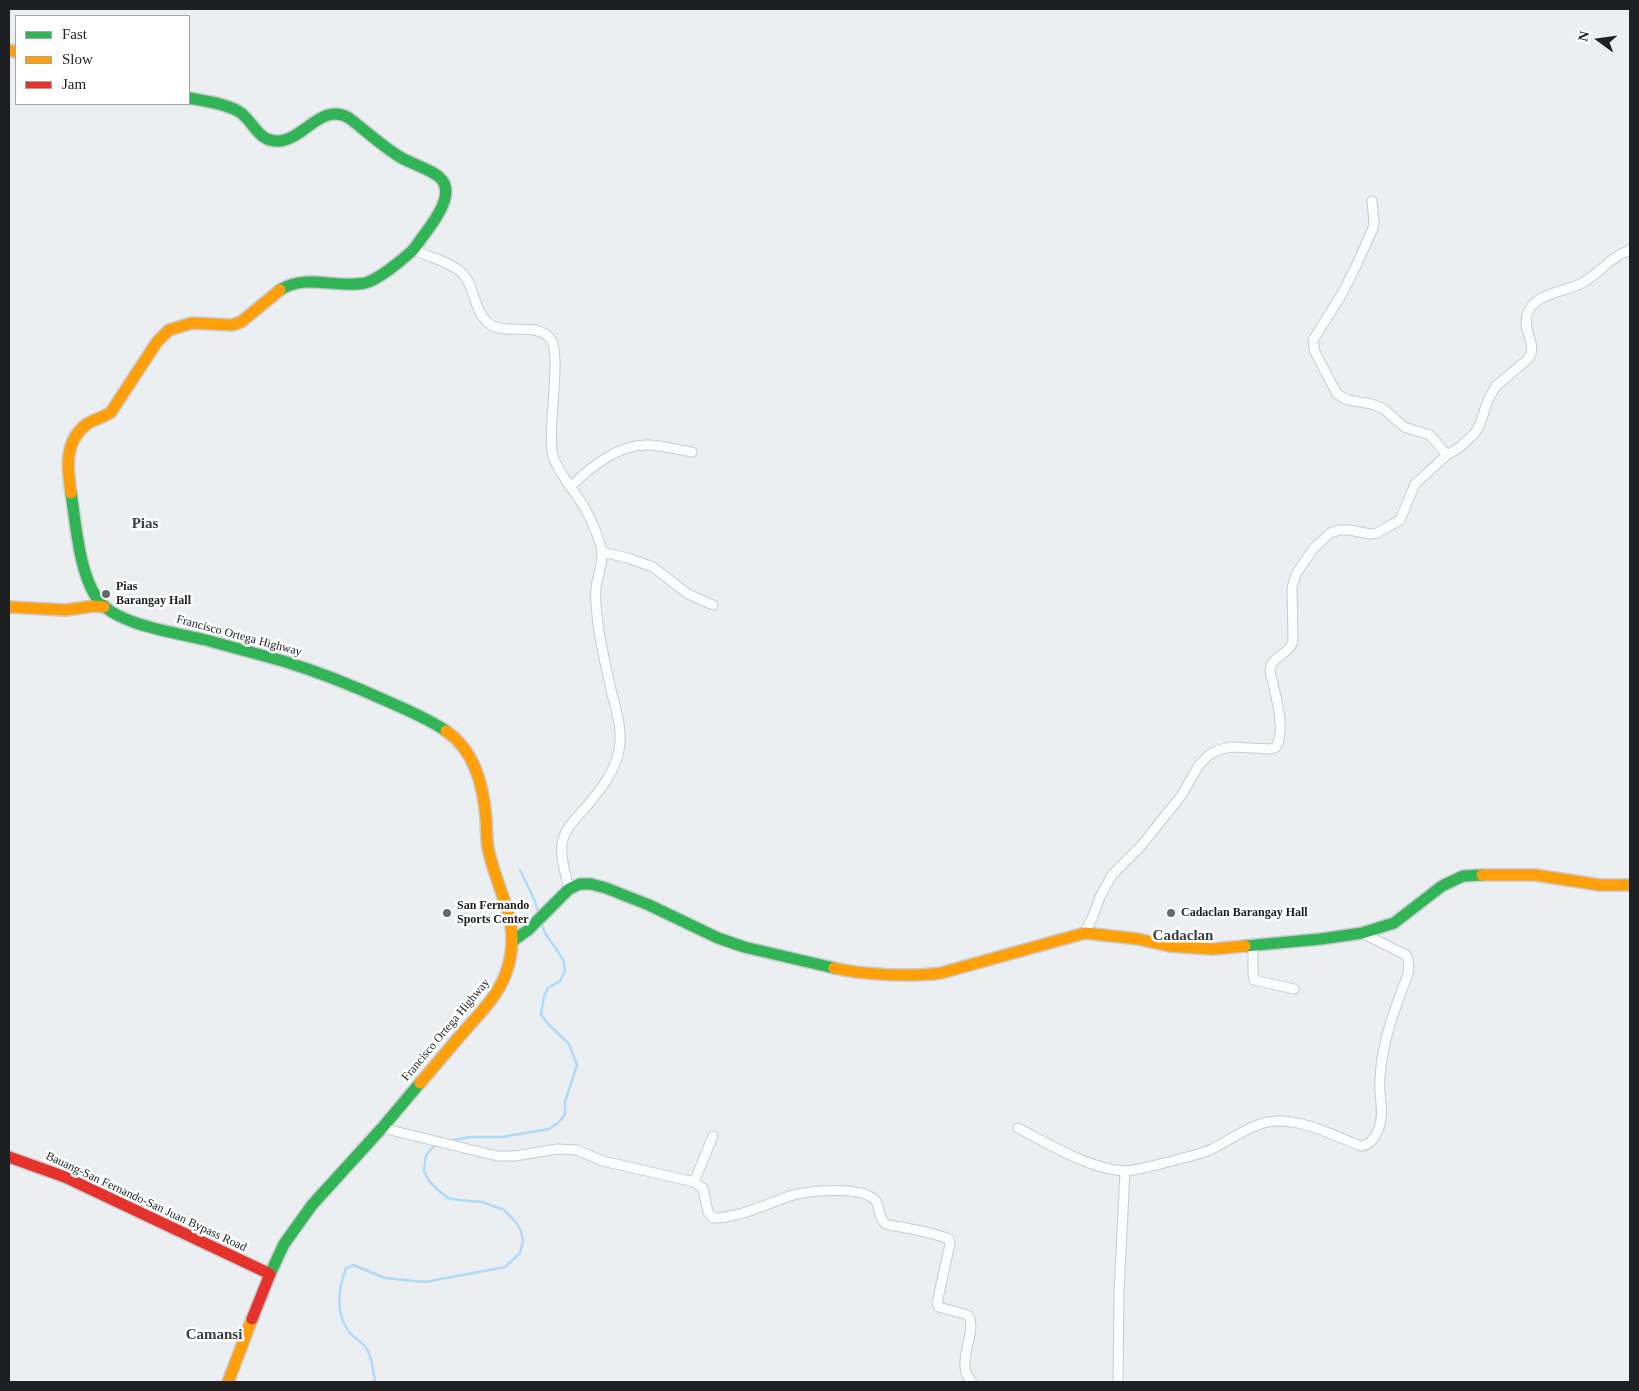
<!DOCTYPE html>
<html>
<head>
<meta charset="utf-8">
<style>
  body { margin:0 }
  #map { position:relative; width:1639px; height:1391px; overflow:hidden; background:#eceff2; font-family:"Times New Roman",serif }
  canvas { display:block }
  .frame { position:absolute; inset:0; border:10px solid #1d1f21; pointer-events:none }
  .legend { position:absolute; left:15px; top:15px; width:175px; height:90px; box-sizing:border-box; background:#fff; border:1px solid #a5a5a6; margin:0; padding:6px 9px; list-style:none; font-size:15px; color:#1d1f21 }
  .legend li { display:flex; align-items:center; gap:10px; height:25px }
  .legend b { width:25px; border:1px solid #a5a5a6 }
  .north { position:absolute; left:1574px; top:15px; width:50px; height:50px; -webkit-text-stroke:4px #fff; paint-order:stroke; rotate:284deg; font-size:14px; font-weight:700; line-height:20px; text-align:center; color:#1d1f21 }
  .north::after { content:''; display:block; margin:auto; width:18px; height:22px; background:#1d1f21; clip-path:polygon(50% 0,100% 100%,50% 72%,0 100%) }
</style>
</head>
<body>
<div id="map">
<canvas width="1639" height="1391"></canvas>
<div class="frame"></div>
<ul class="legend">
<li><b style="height:6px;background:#30b455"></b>Fast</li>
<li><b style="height:6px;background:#ff9f0a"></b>Slow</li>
<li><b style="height:6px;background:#e5322d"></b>Jam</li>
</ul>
<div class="north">N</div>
</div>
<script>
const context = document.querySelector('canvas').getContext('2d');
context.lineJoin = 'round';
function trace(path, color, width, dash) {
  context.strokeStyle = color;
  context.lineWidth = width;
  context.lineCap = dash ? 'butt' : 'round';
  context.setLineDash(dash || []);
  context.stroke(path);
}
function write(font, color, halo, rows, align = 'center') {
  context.font = font + ' "Times New Roman",serif';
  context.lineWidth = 5;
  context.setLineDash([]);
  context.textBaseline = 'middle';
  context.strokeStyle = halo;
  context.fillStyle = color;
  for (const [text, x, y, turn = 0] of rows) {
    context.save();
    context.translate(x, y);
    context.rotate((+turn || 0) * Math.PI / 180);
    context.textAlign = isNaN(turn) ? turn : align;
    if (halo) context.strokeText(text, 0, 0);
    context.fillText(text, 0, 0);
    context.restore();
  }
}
trace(new Path2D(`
  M520,870L535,901L539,915
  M447,1141L471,1137H502L549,1129L558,1123L565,1115V1102L577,1065L569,1044L547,1023L541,1014L544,997L548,988L560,981L565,971L563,959L545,933L541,922
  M375,1382C373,1371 372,1354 364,1345C358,1339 351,1336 347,1329C335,1310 339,1287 346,1268L353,1265L385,1278L425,1282L505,1267L520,1253L523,1241L521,1231L516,1222L504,1210L482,1202L459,1200L448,1198L438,1190L429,1181L424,1171L426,1155L434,1146L437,1144`), '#b0dbf8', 2.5);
const street = new Path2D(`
  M1372,201L1374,223L1373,228L1358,262L1342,294L1313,340L1315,352L1337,394L1348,400L1372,404L1384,409L1404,427L1430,435L1447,455
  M413,250C427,256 451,262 462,273C476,287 473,313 491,325C508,335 535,322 550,338C563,353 546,431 553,456C559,474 573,489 583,505C590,517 597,533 601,547C605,559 597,576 596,588C595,597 596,606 597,615C599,640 606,665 611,690C616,710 623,730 619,750C615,772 600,790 587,806C577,817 564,829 562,844C560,859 566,875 569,889
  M570,487C591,467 619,443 650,445C664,446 678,450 692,452
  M602,552L628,558L653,567L688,594L713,605
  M1085,933L1093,916L1100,897L1112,875L1141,846L1181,796L1199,765L1209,755L1218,750L1231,747L1271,749L1276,747C1287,728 1274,691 1270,671C1271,656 1288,655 1293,642L1292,588L1296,574L1313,549L1330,533L1339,530H1349L1370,534L1377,533L1400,520L1415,484L1447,455L1460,447L1475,433L1480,424L1488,400L1496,386L1528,359C1539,345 1522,332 1527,315C1534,292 1564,293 1582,283C1601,273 1608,258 1630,250
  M1253,944V973L1254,980L1294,989
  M382,1128L497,1156H515L557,1149L577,1150L603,1161L694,1182L703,1188L708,1212L713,1218C735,1218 758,1208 779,1200C785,1198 791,1195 797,1194C815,1191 862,1186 875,1200C881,1207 877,1218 886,1224C890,1226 896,1226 901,1227C916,1230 934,1233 949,1239L950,1244L937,1303L939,1307L968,1315C979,1331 953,1365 972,1382
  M1018,1128C1049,1144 1089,1169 1124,1171C1135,1171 1160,1164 1172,1161C1185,1157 1200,1155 1212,1149C1233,1139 1254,1121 1278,1121C1308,1121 1334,1136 1361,1146C1371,1145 1376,1136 1379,1128C1385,1112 1378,1094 1380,1078C1382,1041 1395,1008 1408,974C1409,967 1410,961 1406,955L1362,933
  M694,1182L713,1136
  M1118,1382L1119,1292L1125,1171`);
const fast = new Path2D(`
  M189,98C205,101 223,103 238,111C254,120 257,143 280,141C305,138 322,102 349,118C366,131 382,146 400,157C412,164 427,168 438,176C459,192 432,224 421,239C418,243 416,247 412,251C402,260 378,280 365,283C336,289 307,273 280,290
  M71,493C76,524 79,577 100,602C119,625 177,633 206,640C231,647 257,654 283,661C319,672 354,686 389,702C409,711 429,719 446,731
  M514,940L528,930L569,889L580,884H591L606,888L649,905L718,938L744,947L834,968
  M1245,946L1321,939L1362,933L1394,923L1442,886L1463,876L1482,875
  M270,1274L284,1244L312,1205L382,1128L420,1083`);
const slow = new Path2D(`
  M9,50L16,52
  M71,493C67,468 64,441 87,424C94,419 103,418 111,412L157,342L169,330L192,323L232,325L241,322L280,290
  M9,607L66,610L94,606L104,607
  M1482,875H1535L1600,885H1630
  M834,968C864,975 910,977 941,973L1085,933L1138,939L1169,946L1213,949L1245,946
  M420,1083C436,1065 451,1046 467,1028C482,1011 498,995 506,973C524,923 497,894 488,848C486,838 487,828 486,818C483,785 475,751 446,731
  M228,1382L252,1319`);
const jam = new Path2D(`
  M9,1157L65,1177L270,1274L252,1319`);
trace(street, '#c9cbce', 11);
trace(fast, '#c9cbce', 14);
trace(slow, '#c9cbce', 14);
trace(jam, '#c9cbce', 14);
trace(street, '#fcfdfd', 9);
trace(fast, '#30b455', 11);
trace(slow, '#ff9f0a', 11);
trace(jam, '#e5322d', 11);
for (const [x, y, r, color] of [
  [106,594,5,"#65686a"],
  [447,913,5,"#65686a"],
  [1171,913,5,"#65686a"]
]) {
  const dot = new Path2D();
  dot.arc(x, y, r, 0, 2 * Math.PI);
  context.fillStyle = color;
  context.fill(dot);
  trace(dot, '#fff', 2);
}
write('bold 12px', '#1d1f21', '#fff', [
  ["Pias",116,587],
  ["Barangay Hall",116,601],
  ["San Fernando",457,906],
  ["Sports Center",457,920],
  ["Cadaclan Barangay Hall",1181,913]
], 'left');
write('12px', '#1d1f21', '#fff', [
  ["Francisco Ortega Highway",239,636,15],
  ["Francisco Ortega Highway",446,1030,-50],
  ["Bauang-San Fernando-San Juan Bypass Road",146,1202,25]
]);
write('bold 15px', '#3a3d42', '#fff', [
  ["Pias",145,524],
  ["Cadaclan",1183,936],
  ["Camansi",214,1335]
]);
</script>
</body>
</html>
